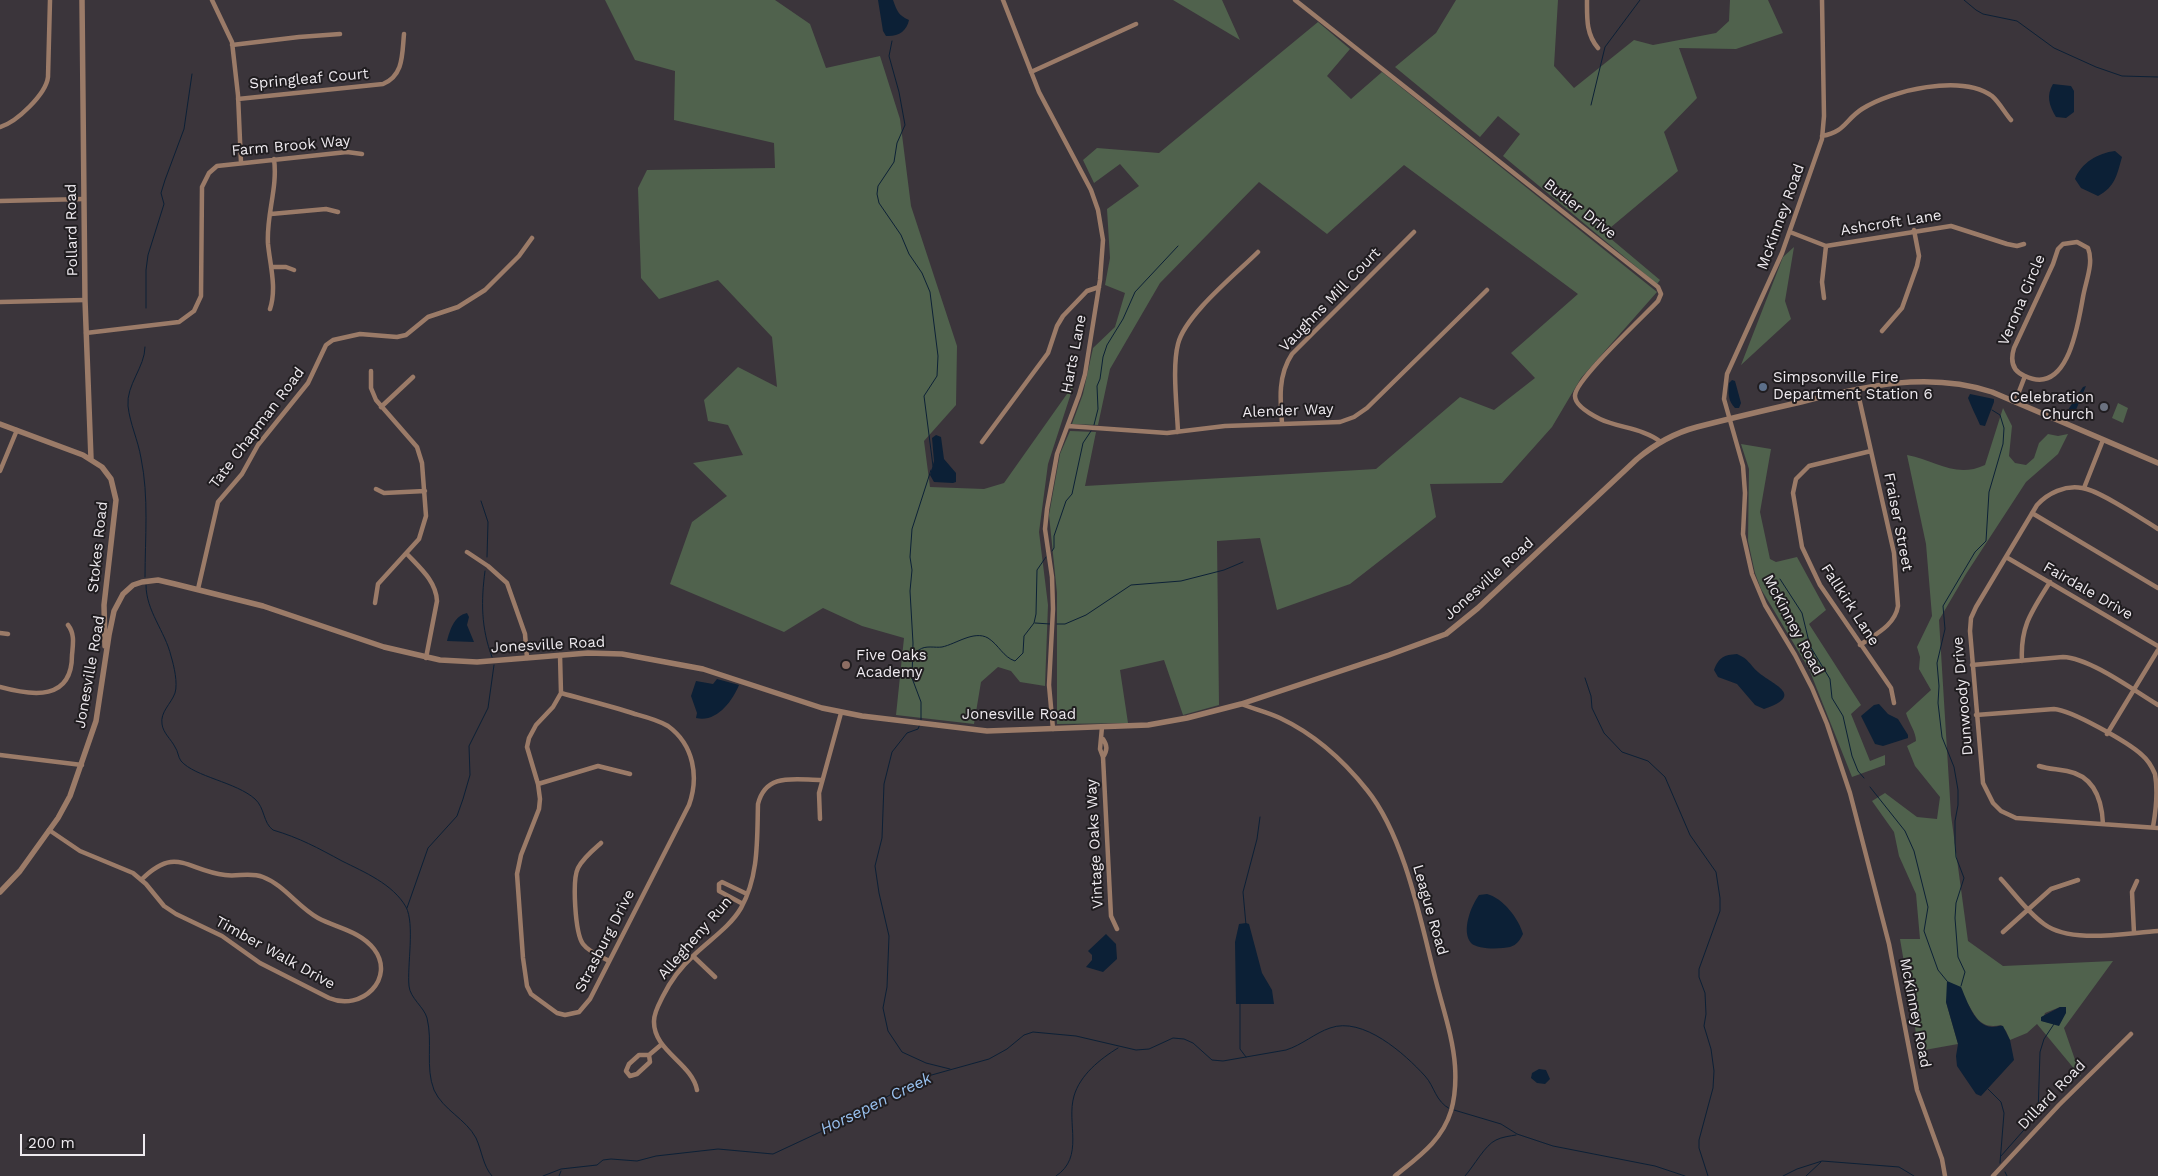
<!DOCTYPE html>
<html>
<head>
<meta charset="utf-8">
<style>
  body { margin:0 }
  #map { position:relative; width:2158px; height:1176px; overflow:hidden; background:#3b353b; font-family:"Work Sans",sans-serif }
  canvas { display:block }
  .scale { position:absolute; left:20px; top:1134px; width:125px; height:22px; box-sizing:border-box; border:2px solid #eeeaef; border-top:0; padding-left:6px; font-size:15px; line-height:18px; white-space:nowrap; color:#eeeaef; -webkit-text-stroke:4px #201d20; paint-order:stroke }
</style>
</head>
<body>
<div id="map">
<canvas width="2158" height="1176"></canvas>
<div class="scale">200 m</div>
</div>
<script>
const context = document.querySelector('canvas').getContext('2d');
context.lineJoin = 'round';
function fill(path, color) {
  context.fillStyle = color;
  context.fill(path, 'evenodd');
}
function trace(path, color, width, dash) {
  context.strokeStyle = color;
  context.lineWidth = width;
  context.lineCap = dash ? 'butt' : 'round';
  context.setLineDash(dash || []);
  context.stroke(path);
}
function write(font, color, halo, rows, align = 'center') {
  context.font = font + ' "Work Sans",sans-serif';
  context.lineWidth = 4;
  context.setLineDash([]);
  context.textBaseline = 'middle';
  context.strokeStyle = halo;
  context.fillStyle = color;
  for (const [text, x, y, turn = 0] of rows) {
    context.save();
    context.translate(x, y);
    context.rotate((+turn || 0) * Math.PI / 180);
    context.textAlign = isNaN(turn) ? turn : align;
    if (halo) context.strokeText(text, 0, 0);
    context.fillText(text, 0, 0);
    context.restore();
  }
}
fill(new Path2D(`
  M605,0H775L810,24L826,68L880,56L900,119L911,206L957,346L956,405L924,441L930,487L984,489L1004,483L1074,384L1048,464L1039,532L1048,605L1045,686L1020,682L1011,671L998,667L981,682L974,724L896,715L904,638L862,626L823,608L784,632L670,584L692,522L727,496L693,463L743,455L728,425L708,421L704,400L738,367L777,387L772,337L718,280L659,299L641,278L638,188L647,170L775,168L774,143L674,120L675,71L635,60Z
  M1173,0H1222L1240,40Z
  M1456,0H1558L1554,66L1574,88L1634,40L1653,45L1716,33L1729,21L1730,0H1768L1783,33L1736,49L1679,48L1697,98L1664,132L1678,171L1604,233L1660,280L1657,284L1503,156L1520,134L1498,116L1480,137L1395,67L1436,33Z
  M1318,22L1350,49L1327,76L1351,99L1382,72L1657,292L1581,378L1552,427L1502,483L1430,484L1436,517L1350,584L1277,610L1260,538L1217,541L1219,705L1183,715L1164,660L1120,670L1128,723L1057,724V593L1049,515L1060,454L1070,431L1096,432L1085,486L1376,469L1460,397L1494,410L1535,378L1511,353L1578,294L1404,165L1327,234L1259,182L1160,283L1110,369L1098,425L1072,424L1083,394L1093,348L1115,327L1125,293L1105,285L1110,258L1107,209L1139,186L1120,164L1094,183L1083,160L1097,148L1159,153Z
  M1794,247L1785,301L1791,319L1741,365L1783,257Z
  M2118,403L2128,408L2123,423L2112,418Z
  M2003,408L2012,426L2009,456L2015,463L2026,465L2034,458L2039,443L2048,434L2058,436L2068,434L2058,454L2026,482L1966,574L1939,620L1951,815L1968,941L2003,966L2113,961L2064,1028L2081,1077L2037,1024L2027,1033L2010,1040L2006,1031L2001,1025C1981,1029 1977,1019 1968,1004L1946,1002L1958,1044L1919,1051L1900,939H1920L1916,894L1899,856L1894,832L1872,801L1885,793L1917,817L1937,819L1940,797L1915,766L1907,746L1916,741C1916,732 1909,723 1906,713L1931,690L1919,669L1920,657L1917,647L1932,616L1926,544L1907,455C1936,460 1955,479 1985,465ZM2060,1007H2066L2054,1024L2042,1021L2045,1013Z
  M1741,444L1771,449L1760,512L1770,559L1776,562L1797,557L1826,610L1809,624L1861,705L1851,714L1870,761L1885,755V765L1852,777L1809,669L1761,589L1755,573L1748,541L1749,469Z`), '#50624d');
fill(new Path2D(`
  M878,0H893C897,11 898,15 909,20C907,31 898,37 886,36L883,31Z
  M2053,84L2071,86L2074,91V112L2066,118L2056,117C2049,105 2046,96 2053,84Z
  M2115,151L2122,157C2117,175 2115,187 2098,196L2081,188L2075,179C2081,163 2098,153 2115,151Z
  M1732,380L1735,381L1741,403L1739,408H1735C1728,401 1728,393 1729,383Z
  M2086,386L2073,417L2067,416L2066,413L2083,387Z
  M1970,394L1994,399V402L1985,426L1980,425C1976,416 1971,406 1968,398Z
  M936,435L941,437L944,459L956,473V482L953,483L934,482L930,475L934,461L932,438Z
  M467,613L469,617L467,625L474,642L447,641C450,630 454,616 467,613Z
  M1737,654C1749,659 1749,664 1758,672C1773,685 1806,695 1764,709L1755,705L1737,684L1718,677L1714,670C1719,657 1724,655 1737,654Z
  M717,679L739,685C732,702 716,723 696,718L697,713L691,696L696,681L713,684Z
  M1879,704L1888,714L1898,719L1908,735V738L1883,746L1875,744L1861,716L1874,705Z
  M1487,894C1503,898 1519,919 1523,934C1520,940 1517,945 1510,947C1501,949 1478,950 1471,943C1461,931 1471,906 1479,895Z
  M1246,923L1249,924L1262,973L1272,990L1274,1004H1236L1235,942L1239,924Z
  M1106,934L1116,944L1117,959L1103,972L1086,967L1092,960V955L1088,951Z
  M1947,981L1961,987C1967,1000 1974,1026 1992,1027C1996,1027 1999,1025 2003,1026L2010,1040L2014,1060L1981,1096L1976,1094L1957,1066L1956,1056L1958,1044L1946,1002Z
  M2060,1007H2066V1013L2059,1026L2041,1021V1017Z
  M1539,1069L1546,1070L1550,1079L1545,1084L1537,1083L1531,1078L1532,1073Z`), '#0c2036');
trace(new Path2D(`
  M1964,0L1976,10L1983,14L2017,21L2054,48L2096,67L2122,76L2158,77
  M892,41L889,56L899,92L905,125L897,143L894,162L878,186L877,194L879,203L901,235L909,254L922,273L930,292L938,356L937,376L924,396L933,466
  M1591,105L1605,47L1640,0
  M146,308V270L148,255L164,204L161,193L165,180L184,129L192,74
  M1094,425L1098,409L1097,386L1100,379L1103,357L1107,345L1123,319L1135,292L1178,246
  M481,501L488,522L487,557
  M1052,551L1054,548V536L1066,501L1072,494L1083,443L1091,431
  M485,571C481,601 481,628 492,657
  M145,577C145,538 149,497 141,458C138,440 130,424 128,406C126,385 145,367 145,347
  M1780,579L1802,613L1810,646L1830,679L1832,698L1843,716L1852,756L1858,771L1864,778
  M146,585C146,611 165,631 171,656C174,666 178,683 175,693C171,704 160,712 162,724C163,733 171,739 175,747C178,751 178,757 181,761C195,777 236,782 255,799C265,808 263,823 273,830C300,838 318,848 342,861C364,872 393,884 406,907C415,924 407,966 409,986C410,998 424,1007 427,1018C433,1042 425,1067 434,1090C443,1110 466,1119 476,1138C482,1151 483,1166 492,1176
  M1035,623L1050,624
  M1057,624H1065L1086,615L1131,585L1181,581L1224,570L1243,562
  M914,656C914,655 918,650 919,650C925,645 935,648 942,647C956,644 974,630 988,638C999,645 1003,657 1015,661L1023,653L1024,636L1034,623L1036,614L1037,570L1046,557
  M1585,678L1591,696L1592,708L1604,733L1622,752L1648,761L1665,777L1690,835L1716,872L1720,898V911L1699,969V977L1705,993L1706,1014L1704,1026L1711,1049L1714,1071L1713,1088L1699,1140V1148L1708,1176
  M921,720V702L912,678L913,643L910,591L912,570L910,557L912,529L931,470
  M920,724L918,729L907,733L892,752L884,784L882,838L875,866L879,893L889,936L887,987L883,1008L888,1031L902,1052L926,1063L950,1069
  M1870,787L1905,831L1914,851L1928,907L1924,931L1938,970L1947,981
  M407,908L428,848L457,816L463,799L470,775L469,746L488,708L494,665
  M1246,925L1243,892L1257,839L1260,817
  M1961,986L1965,972L1958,957L1955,918L1956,903L1964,878L1956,857L1955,843V821L1958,805V790L1954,767L1942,737L1938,703L1939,686L1937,663L1945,629L1943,606L1975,552L1986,541L1989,492L2003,444L2004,428L2000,415L1992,410
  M1240,1003V1049L1246,1057
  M1988,1089L2001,1102L2004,1113L2000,1163
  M1454,1110L1501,1124L1517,1134L1553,1146L1655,1166L1685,1176
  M2001,1156L2038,1114L2040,1052L2044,1039L2054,1024
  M2005,1172L2007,1176
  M543,1176L561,1169L597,1165L603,1160L611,1159L637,1161L656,1156L718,1149L773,1154L848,1119L890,1095L928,1076L989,1059L1007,1049L1024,1035L1033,1032L1076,1036L1136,1050L1149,1049L1173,1038L1184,1039L1193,1043L1212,1060L1223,1061L1286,1050C1302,1045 1315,1033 1330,1028C1363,1016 1405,1054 1425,1076C1435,1087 1435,1101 1450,1109
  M559,1176L561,1171
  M1056,1176C1085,1157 1066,1123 1074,1096C1080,1075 1100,1059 1118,1048
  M1465,1176C1474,1166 1485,1145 1496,1140C1502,1137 1510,1136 1516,1135
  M1783,1176L1797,1169L1822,1161L1899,1167L1914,1176
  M1806,1176L1821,1162`), '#0c2036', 1);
trace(new Path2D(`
  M212,0L232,42L238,95L241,163
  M1003,0L1039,92L1091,190L1098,210L1103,240L1100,280L1085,374L1079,395L1057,454L1047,509L1045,529L1052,577L1053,609L1049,685L1053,729
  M1295,0L1658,287L1661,294L1658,301C1644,316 1574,381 1575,396C1575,406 1592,415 1600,419C1619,428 1643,428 1661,442
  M1587,0C1587,18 1586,34 1598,48
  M1822,0L1824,116L1822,139L1782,253L1727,374L1724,399L1743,466L1745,493L1743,534L1752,574L1765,605L1795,655L1812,688L1827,724L1850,793L1889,944L1917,1090L1942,1159L1945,1176
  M232,45L299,37L340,34
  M1031,72L1136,24
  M238,99L383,84C404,75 402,54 404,34
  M0,127C17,122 46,94 48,77L50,0
  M1822,136C1845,132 1845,120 1862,109C1892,90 1961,74 1992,96C1999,102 2005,113 2011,120
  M0,201L84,199
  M271,214L326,209L338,212
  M1790,232L1826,246L1951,226L2007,244L2017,246L2024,244
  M271,267H286L294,270
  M1824,298L1822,282L1826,246
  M0,302L85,300
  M270,309C277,288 270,265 268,244C266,215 278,188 274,159
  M1882,331L1902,308L1917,266L1919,256L1914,230
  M86,333L179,322L194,311L201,296L202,187L209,173L217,166L347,152L362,154
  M371,371V388L376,400L417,447L422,463L426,516L419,539L378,584L375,603
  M1857,389L1894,553L1898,606C1895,625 1876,634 1860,645
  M2015,402L2025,376C2012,371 2010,361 2014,348L2053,264L2058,249L2063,244L2077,242L2088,248C2094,263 2086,280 2083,297C2078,324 2068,397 2025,376
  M381,407L413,377
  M1282,423C1280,399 1278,375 1292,354L1414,232
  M1068,426L1167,433L1225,426L1340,422L1354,417L1367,408L1487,290
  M1178,432C1177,407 1172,367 1178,344C1185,315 1236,274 1258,252
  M982,442L1048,353L1057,326L1063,316L1087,291L1099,287
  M1871,451L1809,466L1796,479L1793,493L1802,547L1820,585L1891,688L1894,703
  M0,471L17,430
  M2084,488L2103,440
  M376,489L384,493L425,491
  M2032,513L2158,588
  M2158,529C2142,519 2099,490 2082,488C2065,485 2048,493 2037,505L1976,607L1971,618L1970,631L1983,783L1993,803L2001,811L2016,818L2158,828
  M467,552L488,566L507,583L525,634L527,658
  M407,554C420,568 436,581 437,601L426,658
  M2006,557L2158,646
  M198,589L218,502L242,474L258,445L308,383L326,345L333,340L360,334L397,337L406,335L428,317L458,307L485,290L519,256L532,238
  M0,633L8,634
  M560,655L561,693L553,707L536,725L529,738L527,747L538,784L540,799L539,809L521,855L517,874L523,958L527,986L531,994L557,1013L565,1015L579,1012L590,999L689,805C699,777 694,745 668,726C658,720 646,717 635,714C611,706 586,700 561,693
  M2022,661C2020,626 2032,611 2050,582
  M1972,665L2063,657C2090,658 2133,690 2158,705
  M0,687C33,696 72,701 72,655C73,644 75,634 68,625
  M1241,704C1254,709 1267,712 1280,718C1314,734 1344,761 1367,790C1405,837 1421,923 1436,981C1443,1009 1453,1037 1455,1066C1456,1081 1455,1097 1451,1111C1442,1141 1418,1157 1395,1176
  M1976,715L2054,709C2071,710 2128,742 2142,755C2148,760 2152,767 2155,774C2158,791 2156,810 2153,827
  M1102,727L1100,749L1103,757L1111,916L1117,929
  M2107,734L2158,650
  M1103,739C1107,745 1108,750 1103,757
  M0,755L82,765
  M2039,766C2048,769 2057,769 2067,771C2094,776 2102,800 2103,824
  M538,784L598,766L630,774
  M820,819L819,793L841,713
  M49,830L80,851L133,873L146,884L164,906L176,914L222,936L260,963L329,998C362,1012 396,978 374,949C360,931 337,928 318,918C298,907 284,885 263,877C250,872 237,877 225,875C186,870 176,845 141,880
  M601,843C593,850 583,858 578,868C572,880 575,933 583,944C589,952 600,956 609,961
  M2001,879C2015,894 2027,912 2044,924C2071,944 2125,933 2158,931
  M743,904L719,891V884L722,882L747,894
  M2003,932L2051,889L2078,880
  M2134,933L2132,892L2137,881
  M693,956L715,977
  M649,1055L650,1062L637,1074L630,1076L626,1071L629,1064L639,1055H649L662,1044
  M697,1090C692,1063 653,1051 654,1021C654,1012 659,1004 663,996C670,982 681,967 693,956C708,941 730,927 741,908C759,876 757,839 758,804C766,772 795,780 822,780
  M1993,1176L2059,1105L2131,1034`), '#9b7b68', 4.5);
trace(new Path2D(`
  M82,0L85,300L91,459
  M0,424L83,455L102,467L111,479L116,500L104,605L105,646
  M0,892L20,871L58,818L70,796L96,721L109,635L114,611L123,594L133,585L142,582L158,580L175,584L263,606L384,647L440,660L477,662L588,653L622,654L703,669L822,708L862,716L987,731L1148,725L1187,718L1241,704L1389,655L1446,634L1478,608L1637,459C1655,444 1674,433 1697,427C1732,418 1766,410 1801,402C1865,386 1928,371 1992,392L2158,463`), '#9b7b68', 5.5);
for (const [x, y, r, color] of [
  [1763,387,5,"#5c6f8a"],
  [2104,407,5,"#6b7280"],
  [846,665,5,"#8d6e63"]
]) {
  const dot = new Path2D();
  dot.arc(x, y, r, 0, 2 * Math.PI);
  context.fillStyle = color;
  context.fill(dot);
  trace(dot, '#201d20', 2);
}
write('15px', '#eeeaef', '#201d20', [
  ["Springleaf Court",309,79,-5],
  ["Farm Brook Way",291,146,-5],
  ["Butler Drive",1580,209,38],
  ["McKinney Road",1781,217,-70],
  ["Ashcroft Lane",1891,223,-9],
  ["Pollard Road",72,230,-91],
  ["Vaughns Mill Court",1330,300,-46],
  ["Verona Circle",2022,300,-67],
  ["Harts Lane",1074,354,-79],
  ["Alender Way",1288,411,-2],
  ["Tate Chapman Road",257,428,-53],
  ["Fraiser Street",1898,522,79],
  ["Stokes Road",98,547,-84],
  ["Jonesville Road",1489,579,-42],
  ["Fairdale Drive",2088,591,30],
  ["Fallkirk Lane",1850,605,57],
  ["McKinney Road",1793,625,62],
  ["Jonesville Road",548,645,-3],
  ["Jonesville Road",90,672,-80],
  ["Dunwoody Drive",1963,696,-95],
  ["Jonesville Road",1019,715],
  ["Vintage Oaks Way",1095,844,-93],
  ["League Road",1430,910,74],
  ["Allegheny Run",695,938,-49],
  ["Strasburg Drive",605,941,-63],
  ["Timber Walk Drive",275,953,29],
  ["McKinney Road",1915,1013,79],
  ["Dillard Road",2052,1095,-46]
]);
write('15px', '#eeeaef', '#201d20', [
  ["Simpsonville Fire",1773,378],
  ["Department Station 6",1773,395],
  ["Celebration",2094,398,"right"],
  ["Church",2094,415,"right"],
  ["Five Oaks",856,656],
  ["Academy",856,673]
], 'left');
write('italic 16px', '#99c2f0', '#201d20', [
  ["Horsepen Creek",876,1104,-26]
]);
</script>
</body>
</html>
